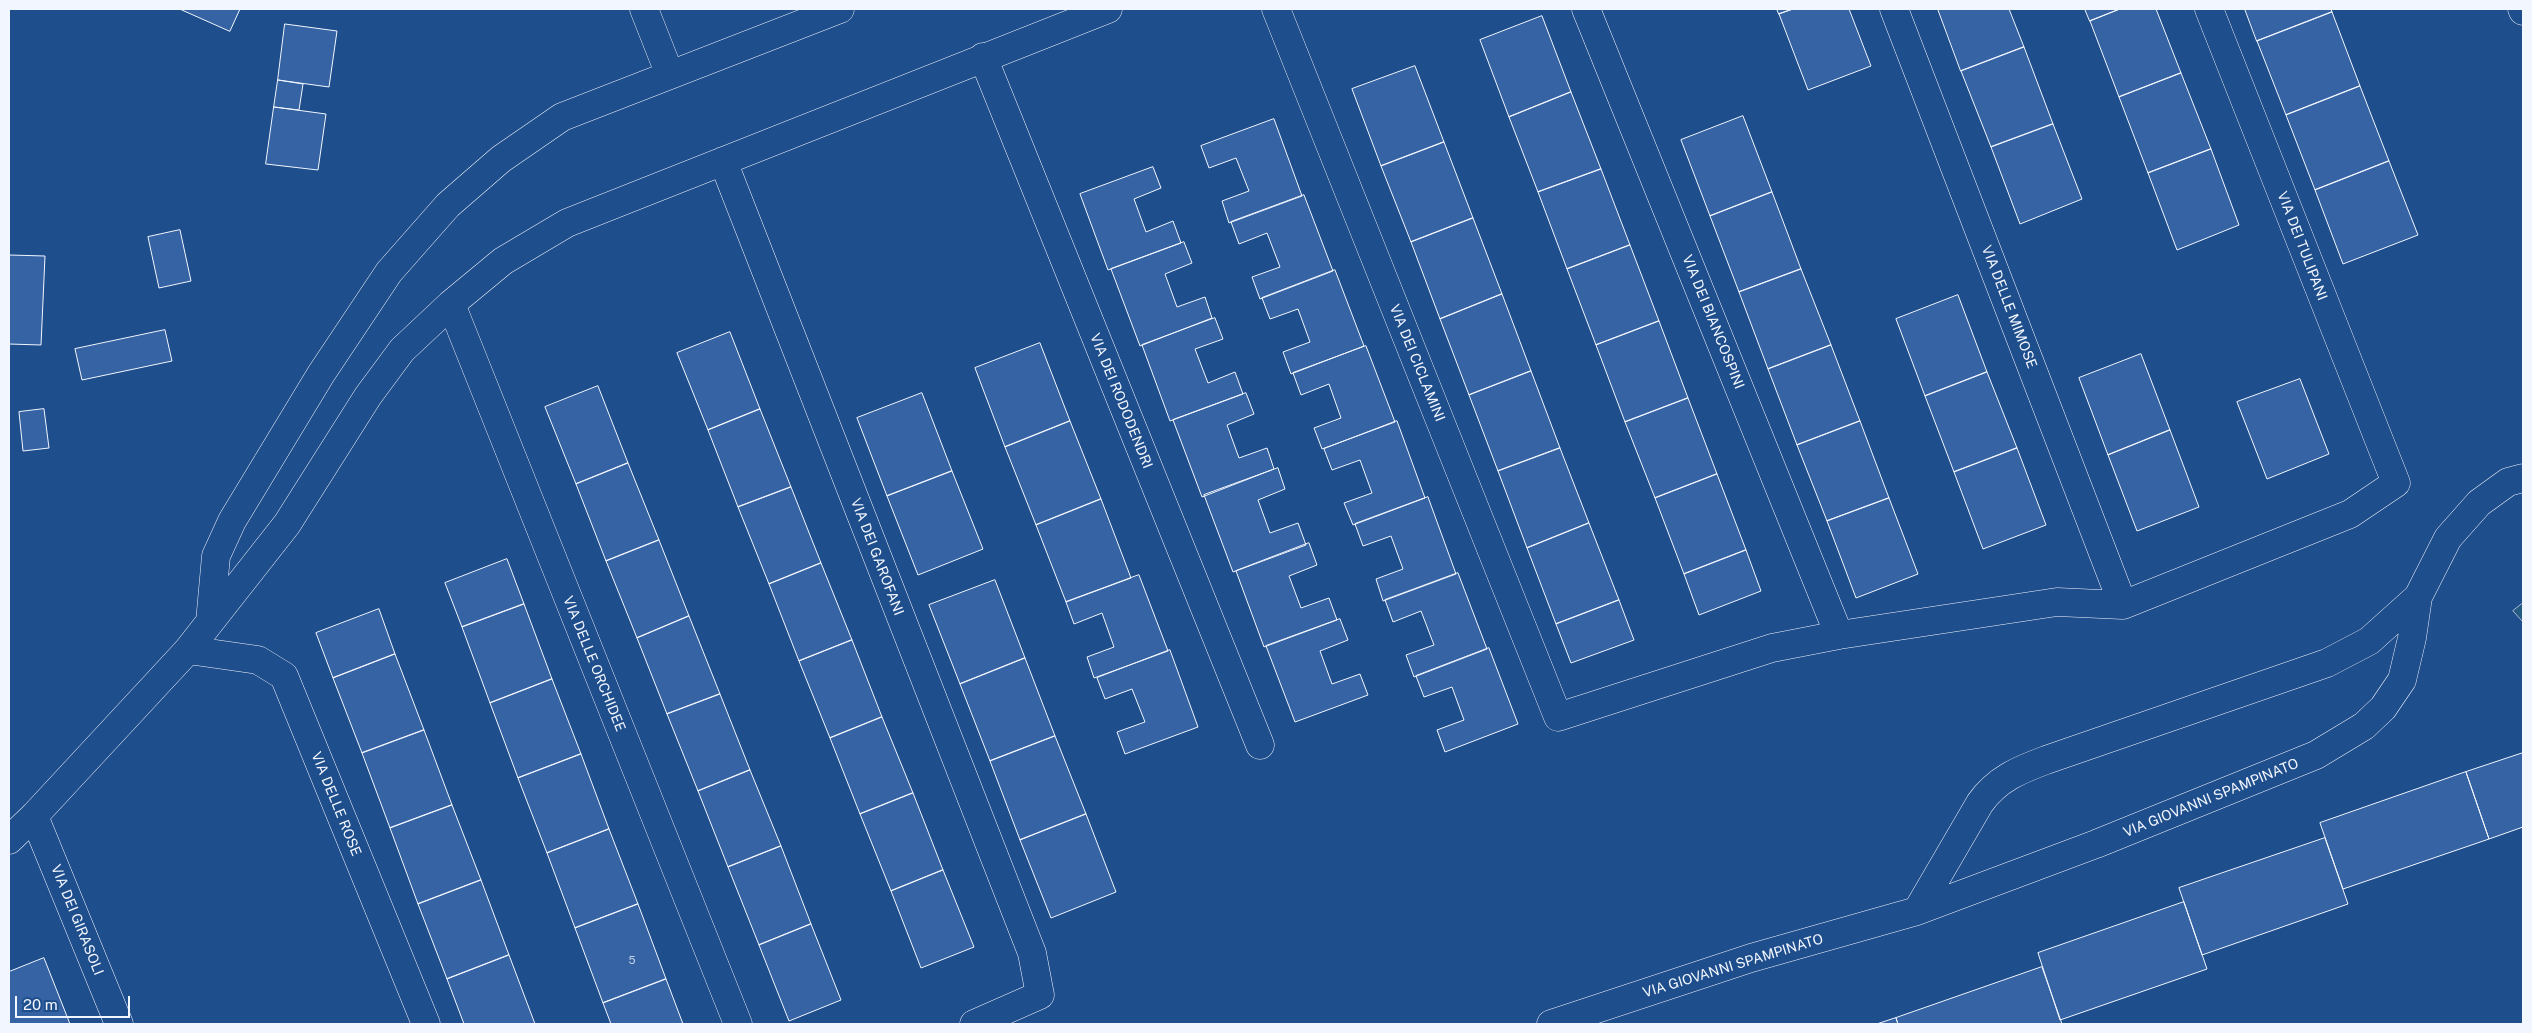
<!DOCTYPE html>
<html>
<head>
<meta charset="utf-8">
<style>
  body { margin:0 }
  #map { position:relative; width:2532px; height:1033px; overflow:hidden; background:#1f4e8c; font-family:"Public Sans",sans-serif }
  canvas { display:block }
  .frame { position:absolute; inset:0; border:10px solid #f2f6ff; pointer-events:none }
  .scale { position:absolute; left:15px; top:996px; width:115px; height:22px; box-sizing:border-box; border:2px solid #f2f6ff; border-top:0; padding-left:6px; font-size:15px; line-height:18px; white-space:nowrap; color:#f2f6ff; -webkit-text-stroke:4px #1f4e8c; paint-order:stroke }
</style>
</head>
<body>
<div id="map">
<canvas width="2532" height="1033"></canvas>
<div class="frame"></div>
<div class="scale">20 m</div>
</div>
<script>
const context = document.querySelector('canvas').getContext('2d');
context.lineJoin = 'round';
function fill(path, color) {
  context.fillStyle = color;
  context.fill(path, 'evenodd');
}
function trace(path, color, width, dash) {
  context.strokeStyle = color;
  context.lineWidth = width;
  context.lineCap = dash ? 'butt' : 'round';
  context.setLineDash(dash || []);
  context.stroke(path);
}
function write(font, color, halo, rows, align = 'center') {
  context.font = font + ' "Public Sans",sans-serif';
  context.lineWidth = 4;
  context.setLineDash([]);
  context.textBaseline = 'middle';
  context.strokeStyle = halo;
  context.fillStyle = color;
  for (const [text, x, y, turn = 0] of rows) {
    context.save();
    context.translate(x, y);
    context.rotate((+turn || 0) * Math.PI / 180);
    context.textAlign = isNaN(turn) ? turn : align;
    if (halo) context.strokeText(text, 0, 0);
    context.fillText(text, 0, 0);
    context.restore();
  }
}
const green = new Path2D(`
  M2523,603V622L2513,611Z`);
fill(green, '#245a82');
trace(green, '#a8bbd7', 1);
const building = new Path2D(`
  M180,9H240L230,31Z
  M1777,9H1793L1779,14Z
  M1793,9H1849L1871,66L1808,90L1779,14Z
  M1938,9H2009L2024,47L1961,71Z
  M2085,9H2120L2090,21Z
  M2120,9H2156L2181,73L2119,97L2090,21Z
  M2245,9H2331L2332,12L2257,41Z
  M2332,12L2360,86L2286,115L2257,41Z
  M1542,16L1571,92L1509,117L1480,40Z
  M285,24L337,31L329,87L278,80Z
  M2024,47L2053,124L1991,147L1961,71Z
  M1415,66L1444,142L1381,166L1352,89Z
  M2181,73L2211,149L2148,173L2119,97Z
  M278,80L303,84L299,110L274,107Z
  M2360,86L2389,161L2315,190L2286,115Z
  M1571,92L1601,169L1538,192L1509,117Z
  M274,107L326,114L318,170L266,164Z
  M1743,116L1772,192L1710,216L1681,140Z
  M1274,119L1302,196L1229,223L1222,201L1249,191L1236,158L1209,168L1201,146Z
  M2053,124L2082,199L2020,224L1991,147Z
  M1444,142L1473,218L1411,242L1381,166Z
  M2211,149L2239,225L2177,250L2148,173Z
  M2389,161L2418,235L2343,264L2315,190Z
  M1153,167L1161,188L1134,199L1146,232L1173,221L1181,243L1108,270L1080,194Z
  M1601,169L1630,245L1567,269L1538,192Z
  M1772,192L1801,269L1739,292L1710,216Z
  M1304,195L1333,271L1260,299L1252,277L1280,267L1267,233L1239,244L1231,222Z
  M1473,218L1502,294L1440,319L1411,242Z
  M180,230L191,281L159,288L148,237Z
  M1184,242L1192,263L1165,274L1177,307L1205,297L1212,318L1140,346L1111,269Z
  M1630,245L1659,321L1596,345L1567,269Z
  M9,255L45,256L41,345L9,344Z
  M1801,269L1831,345L1768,369L1739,292Z
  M1335,270L1364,346L1291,374L1283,352L1310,342L1298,309L1270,319L1262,298Z
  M1502,294L1531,371L1469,395L1440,319Z
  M1958,295L1987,372L1925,396L1896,319Z
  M1215,318L1223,339L1195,349L1208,383L1235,372L1243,394L1170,421L1142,345Z
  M1659,321L1688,398L1625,422L1596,345Z
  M165,330L172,361L82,380L75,349Z
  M730,332L760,409L708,430L677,353Z
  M1040,343L1070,421L1005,447L975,368Z
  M1831,345L1860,421L1797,445L1768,369Z
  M1366,346L1395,422L1322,449L1314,428L1341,418L1329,384L1301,395L1293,373Z
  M2141,354L2170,430L2108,455L2079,378Z
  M1531,371L1560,448L1498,471L1469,395Z
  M1987,372L2017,448L1954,472L1925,396Z
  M2300,379L2329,454L2267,479L2237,402Z
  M598,386L628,463L576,484L545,407Z
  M922,393L952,471L887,496L857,418Z
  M1246,393L1254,414L1227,425L1239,458L1267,448L1274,469L1202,497L1173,420Z
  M1688,398L1717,474L1655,498L1625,422Z
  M44,409L49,448L23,451L19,412Z
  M760,409L791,487L738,507L708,430Z
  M1070,421L1101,499L1036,525L1005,447Z
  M1397,421L1425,498L1353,525L1344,503L1372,493L1360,460L1332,470L1324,449Z
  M1860,421L1889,498L1827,521L1797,445Z
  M2170,430L2199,507L2137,531L2108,455Z
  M1560,448L1589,523L1527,548L1498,471Z
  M2017,448L2046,525L1983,549L1954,472Z
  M628,463L659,540L606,561L576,484Z
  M1278,468L1285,489L1258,500L1270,533L1298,523L1306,545L1233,572L1204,495Z
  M952,471L983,549L918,575L887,496Z
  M1717,474L1746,550L1684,574L1655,498Z
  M791,487L821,563L769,584L738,507Z
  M1428,497L1456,574L1383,601L1376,579L1403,569L1391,536L1363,546L1355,524Z
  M1889,498L1918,574L1856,598L1827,521Z
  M1101,499L1131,578L1066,602L1036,525Z
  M1589,523L1619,600L1556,624L1527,548Z
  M659,540L689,616L637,638L606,561Z
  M1309,543L1317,565L1289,576L1301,608L1329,598L1337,620L1264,647L1236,571Z
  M1746,550L1761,591L1699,615L1684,574Z
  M507,559L524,604L462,627L445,583Z
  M821,563L852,640L799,661L769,584Z
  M1458,573L1487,649L1414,677L1406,655L1434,645L1421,611L1393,622L1385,600Z
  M1139,575L1168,651L1094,678L1087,657L1114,647L1102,613L1074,624L1066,602Z
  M995,580L1025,658L960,684L929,605Z
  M1619,600L1634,640L1571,663L1556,624Z
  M524,604L552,679L490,703L462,627Z
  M379,609L395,654L333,678L316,633Z
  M689,616L720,694L667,714L637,638Z
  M1340,619L1348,640L1320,651L1332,684L1360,674L1368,695L1295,722L1266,646Z
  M852,640L882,717L830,738L799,661Z
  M1489,648L1518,724L1445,752L1437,730L1464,720L1452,687L1424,697L1416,676Z
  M1170,650L1198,727L1125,754L1117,732L1145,722L1132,689L1105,699L1097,678Z
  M395,654L424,730L362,753L333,678Z
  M1025,658L1055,736L990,761L960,684Z
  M552,679L581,754L518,778L490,703Z
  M720,694L750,770L698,791L667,714Z
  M882,717L913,793L860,814L830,738Z
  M424,730L452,805L390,828L362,753Z
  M1055,736L1086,814L1020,840L990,761Z
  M2523,753V827L2489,839L2466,772Z
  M581,754L609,829L547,853L518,778Z
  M750,770L781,846L728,867L698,791Z
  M2466,772L2489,839L2343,889L2320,823Z
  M913,793L943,870L891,891L860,814Z
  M452,805L481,880L418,904L390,828Z
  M1086,814L1116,892L1051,918L1020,840Z
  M609,829L638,904L575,928L547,853Z
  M2325,838L2348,904L2202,955L2179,888Z
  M781,846L811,924L759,945L728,867Z
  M943,870L974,947L921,968L891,891Z
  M481,880L509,955L447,979L418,904Z
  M2184,902L2207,969L2060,1020L2038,953Z
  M638,904L666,979L603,1003L575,928Z
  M811,924L841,1000L789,1021L759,945Z
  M509,955L535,1024H464L447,979Z
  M44,958L70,1024H9V972Z
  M2042,967L2062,1024H1898L1896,1018Z
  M666,979L683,1024H611L603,1003Z
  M1896,1018L1898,1024H1877Z`);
fill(building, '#3563a3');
trace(building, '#f2f6ff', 1);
const street = new Path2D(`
  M644,9L670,75
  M1276,9L1558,717L1772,648L1839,635L2057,602L2123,605L2350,514L2396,483L2209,9
  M1586,9L1839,635
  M1894,9L2123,605
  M2522,9L2523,11
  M983,57L1260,745
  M723,161L1032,953L1040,995L974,1024
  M451,304L738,1024
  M210,622L216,556L232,521L321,374L389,272L448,205L501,159L562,117L840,9
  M188,650L258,660L284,676L426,1024
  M34,816L119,1024
  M9,840L34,816L188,650L287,524L368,396L402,350L451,304L503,261L567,223L1108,9
  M1917,911L1980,803C1997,779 2019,770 2046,760L2327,663L2369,641L2418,597
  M1551,1024L1751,958L1917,911L2096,844L2316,755L2364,726L2383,708L2402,680L2412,638L2418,597L2448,538L2479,503L2508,482L2523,478`);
trace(street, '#f2f6ff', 29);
trace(street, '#1f4e8c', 28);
write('11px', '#c3d1e8', null, [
  ["5",632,961]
]);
write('14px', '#f2f6ff', '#1f4e8c', [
  ["VIA DEI TULIPANI",2302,246,69],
  ["VIA DELLE MIMOSE",2009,307,69],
  ["VIA DEI BIANCOSPINI",1713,322,68],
  ["VIA DEI CICLAMINI",1417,363,68],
  ["VIA DEI RODODENDRI",1121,401,68],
  ["VIA DEI GAROFANI",877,557,69],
  ["VIA DELLE ORCHIDEE",594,664,68],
  ["VIA GIOVANNI SPAMPINATO",2211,798,-22],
  ["VIA DELLE ROSE",336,804,68],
  ["VIA DEI GIRASOLI",77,920,68],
  ["VIA GIOVANNI SPAMPINATO",1733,966,-17]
]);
</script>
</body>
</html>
